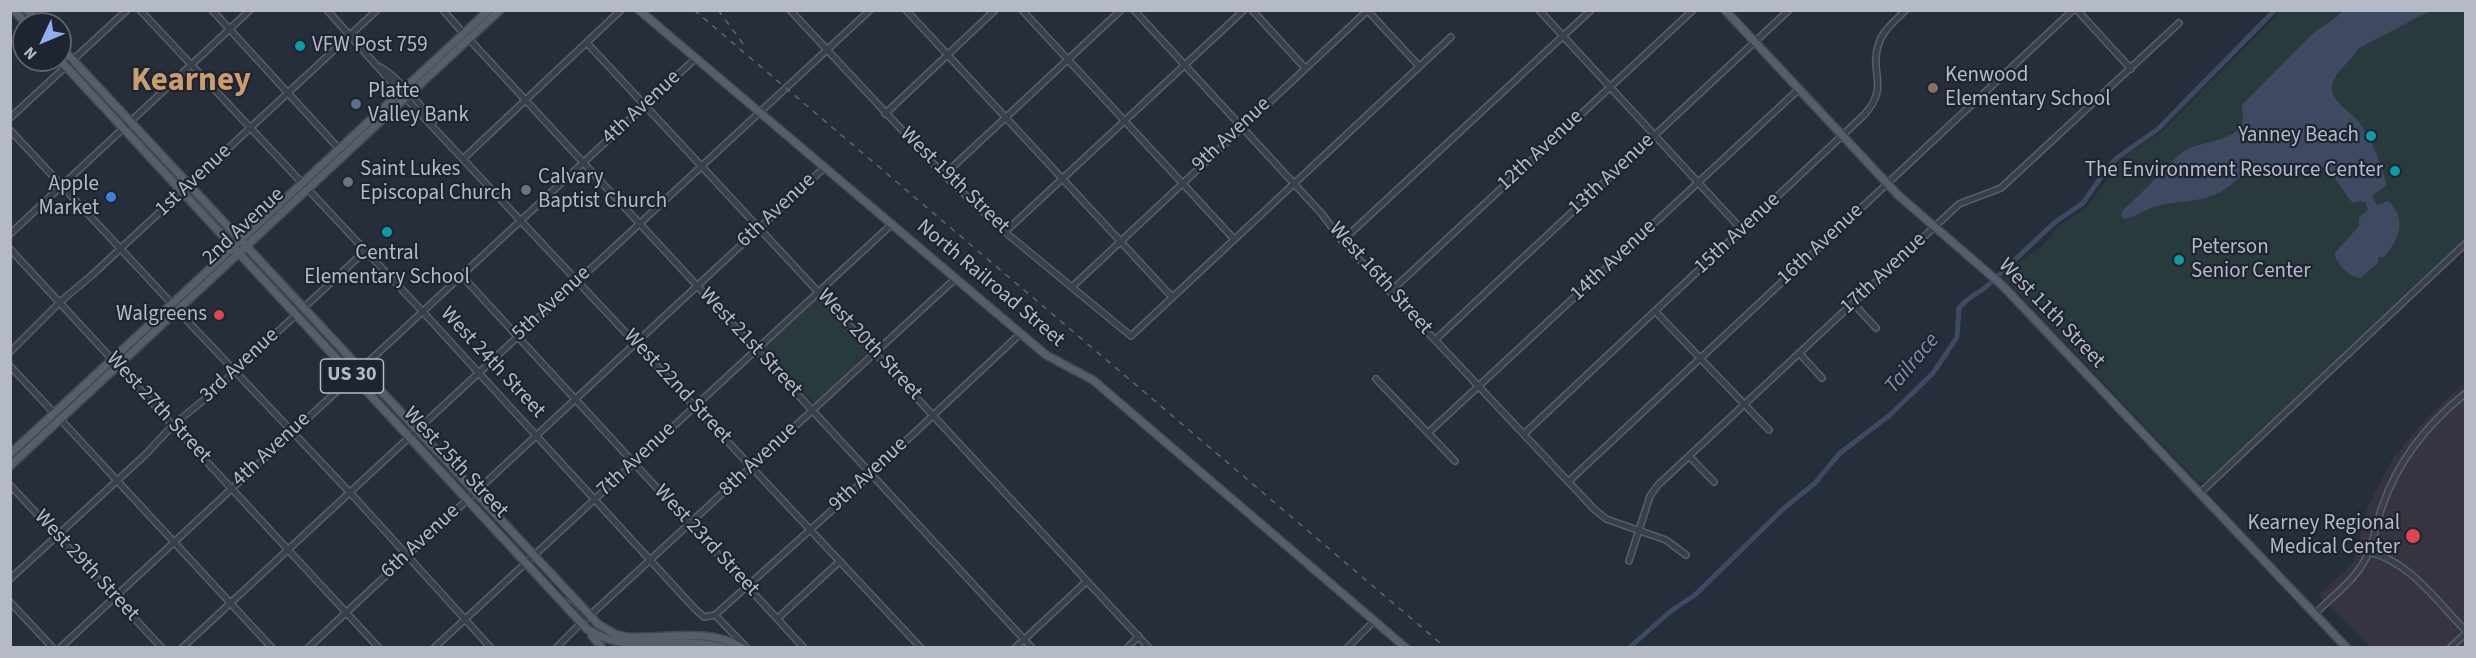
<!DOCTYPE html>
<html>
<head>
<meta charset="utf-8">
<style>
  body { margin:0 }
  #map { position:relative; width:2476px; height:658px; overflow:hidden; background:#262d3b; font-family:"Source Sans 3",sans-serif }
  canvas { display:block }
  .frame { position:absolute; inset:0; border:12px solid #b5bac6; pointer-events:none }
  .north { position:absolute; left:12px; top:12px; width:60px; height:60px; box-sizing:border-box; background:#1e2430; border:2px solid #5a606c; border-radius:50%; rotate:226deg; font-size:16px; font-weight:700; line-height:24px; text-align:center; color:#b5bac6 }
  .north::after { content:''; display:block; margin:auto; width:21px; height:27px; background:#92aeee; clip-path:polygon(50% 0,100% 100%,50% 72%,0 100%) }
</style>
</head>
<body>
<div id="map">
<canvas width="2476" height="658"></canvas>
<div class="frame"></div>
<div class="north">N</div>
</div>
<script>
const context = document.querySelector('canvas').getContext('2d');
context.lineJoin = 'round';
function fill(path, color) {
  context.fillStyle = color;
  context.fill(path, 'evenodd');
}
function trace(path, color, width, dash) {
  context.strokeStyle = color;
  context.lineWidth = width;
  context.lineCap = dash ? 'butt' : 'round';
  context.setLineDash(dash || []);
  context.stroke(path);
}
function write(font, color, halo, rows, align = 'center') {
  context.font = font + ' "Source Sans 3",sans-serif';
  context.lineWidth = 4.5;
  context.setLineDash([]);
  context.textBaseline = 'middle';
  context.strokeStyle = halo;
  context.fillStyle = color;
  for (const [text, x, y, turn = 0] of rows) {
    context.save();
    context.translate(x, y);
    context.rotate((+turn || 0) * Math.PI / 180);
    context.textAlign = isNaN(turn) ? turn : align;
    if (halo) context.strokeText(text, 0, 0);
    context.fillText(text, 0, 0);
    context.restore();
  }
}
fill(new Path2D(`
  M2465,384V647H2371L2318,595L2353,563L2367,508L2393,458L2425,420L2454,392Z`), '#363440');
fill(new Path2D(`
  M2281,11H2465V238L2214,474L2203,483L2198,482L2003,277L2015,264L2036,251L2045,243L2059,225L2086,208L2123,158L2162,131Z
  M816,298L820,300L866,349L867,353L815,404L765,352L764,347Z`), '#293a3d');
fill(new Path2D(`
  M2342,11H2430L2359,48C2352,61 2331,74 2332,89C2332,101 2351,113 2358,121C2373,140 2380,162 2387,185L2372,196L2377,205L2388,201C2408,219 2399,240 2384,257H2379L2377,264L2360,278C2348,277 2338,264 2334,254L2359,226V218L2368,210L2365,202L2361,201L2353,203L2350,200L2332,174L2318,164L2271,178L2246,171C2240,176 2235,182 2228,187C2206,203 2185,200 2160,205C2147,208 2136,217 2124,219L2121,215L2123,210C2143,193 2160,172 2180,154C2195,141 2224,144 2240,128C2245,123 2242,112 2242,105L2312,34L2338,16Z`), '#3d4a62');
trace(new Path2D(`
  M1629,648L1672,610L1695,595L1782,510L1815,483L1840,453L1890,415L1933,373L1946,354L1957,337L1959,308L1967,300L1986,287L2054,223L2083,203L2106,170L2118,157L2158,129L2275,10`), '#3d4a62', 5);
const minor = new Path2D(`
  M140,10L423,312L694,608L704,617L715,615
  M212,10L342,152
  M327,10L401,93L921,648
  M443,10L464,34
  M790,10L944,175L1005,232L1131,336L1451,37
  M906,10L1172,297
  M1022,10L1234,239
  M1134,10L1322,214L1342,241L1594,509L1606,519L1666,540L1686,555
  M1252,10L1305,68
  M1367,10L1419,66
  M1539,10L1742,230
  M2077,10L2131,69
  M469,39L1032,648
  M587,43L1149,648
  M380,67C395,75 425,108 433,123
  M885,114L995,10
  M10,118L127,10
  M10,130L172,304
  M464,158L621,10
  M944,175L1121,10
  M1005,232L1244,10
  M10,234L250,10
  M1342,241L1591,10
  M10,249L379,648
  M462,276L804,648
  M1072,287L1368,10
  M1390,292L1693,10
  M1853,303L1876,328
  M178,311L356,499L491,648
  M1655,311L1769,430
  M1435,340L1789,10
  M10,352L60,302L91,276L377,10
  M1799,353L1822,378
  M10,366L55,414
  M1376,379L1455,461
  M61,420L272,648
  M1428,433L1799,89
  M1524,434L1864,115C1891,85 1868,73 1879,43C1883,30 1896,20 1906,10
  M1689,456L1714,482
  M1569,481L2073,10
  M10,485L162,648
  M2200,493L2466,243
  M2368,552C2409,560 2438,603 2466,631
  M1629,561L1650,496L1658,485L1959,204L2001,188L2179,23
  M10,579L146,454L173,425L205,399L365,251
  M563,601L587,618L956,278
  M10,602L53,648
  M2315,614C2329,599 2349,585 2360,568C2373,550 2375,527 2382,507C2398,460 2427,424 2466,393
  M715,615L830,512L1021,333
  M715,615L747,648
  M778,618L840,561
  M60,648L696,58
  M182,648L870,10
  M308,648L825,167
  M434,648L892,224
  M556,648L581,623
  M1015,648L1087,581
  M1127,648L1139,636
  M1347,648L1374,621
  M2450,648L2466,633`);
const major = new Path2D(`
  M14,10L26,24
  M27,10L40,24
  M639,10L1046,355L1093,380L1406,648
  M1725,10L1898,195L2002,285L2347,648
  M60,46L598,624L615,634L627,637C668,639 706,627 743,648
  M60,60L587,629C632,658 673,633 724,648
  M10,454L489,10
  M10,466L500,10
  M592,636L602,648`);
trace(minor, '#575d69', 8);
trace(major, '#424854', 10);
trace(minor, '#393f4b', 5);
trace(major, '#575e6b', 7);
trace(new Path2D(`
  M694,10L1446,648
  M718,10L744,45`), '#5c6372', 1.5, [6, 6]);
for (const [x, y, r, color] of [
  [300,46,6,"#0f9aa8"],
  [1933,88,6,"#8d6e63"],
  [356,104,6,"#5c6f8a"],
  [2371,136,6,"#0f9aa8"],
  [2395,171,6,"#0f9aa8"],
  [348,182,6,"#6b7280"],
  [526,190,6,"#6b7280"],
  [111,197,6,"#3f7fe0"],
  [387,232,6,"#0f9aa8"],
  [2179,260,6,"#0f9aa8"],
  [219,315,6,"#e0444e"],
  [2413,536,8,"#e0444e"]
]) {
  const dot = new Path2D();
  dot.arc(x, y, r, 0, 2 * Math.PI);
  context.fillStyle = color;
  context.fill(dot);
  trace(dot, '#1e2430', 2);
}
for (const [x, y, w] of [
  [352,376,63]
]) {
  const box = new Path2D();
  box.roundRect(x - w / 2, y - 17, w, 34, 4.5);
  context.fillStyle = '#1e2430';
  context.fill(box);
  trace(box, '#b5bac6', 1.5);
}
write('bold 20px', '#b5bac6', null, [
  ["US 30",352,376]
]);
write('21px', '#b5bac6', '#1e2430', [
  ["VFW Post 759",312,46],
  ["Kenwood",1945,76],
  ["Elementary School",1945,100],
  ["Platte",368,92],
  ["Valley Bank",368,116],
  ["Yanney Beach",2359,136,"right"],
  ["Saint Lukes",360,170],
  ["Episcopal Church",360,194],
  ["The Environment Resource Center",2383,171,"right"],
  ["Calvary",538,178],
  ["Baptist Church",538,202],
  ["Apple",99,185,"right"],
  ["Market",99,209,"right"],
  ["Peterson",2191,248],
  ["Senior Center",2191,272],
  ["Central",387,254,"center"],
  ["Elementary School",387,278,"center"],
  ["Walgreens",207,315,"right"],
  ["Kearney Regional",2400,524,"right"],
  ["Medical Center",2400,548,"right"]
], 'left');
write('21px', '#b5bac6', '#1e2430', [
  ["4th Avenue",642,108,-43],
  ["9th Avenue",1232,135,-43],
  ["12th Avenue",1541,151,-43],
  ["13th Avenue",1612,175,-43],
  ["1st Avenue",194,181,-43],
  ["West 19th Street",954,181,44],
  ["6th Avenue",777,211,-43],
  ["2nd Avenue",244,227,-43],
  ["15th Avenue",1738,234,-43],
  ["16th Avenue",1821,245,-43],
  ["14th Avenue",1614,261,-43],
  ["17th Avenue",1884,274,-43],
  ["West 16th Street",1380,279,48],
  ["North Railroad Street",990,284,40],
  ["5th Avenue",552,304,-43],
  ["West 11th Street",2051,314,46],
  ["West 21st Street",750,343,47],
  ["West 20th Street",869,345,47],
  ["West 24th Street",492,363,47],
  ["3rd Avenue",240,366,-43],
  ["West 22nd Street",677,387,47],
  ["West 27th Street",158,408,47],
  ["4th Avenue",272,450,-43],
  ["7th Avenue",637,460,-43],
  ["8th Avenue",759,460,-43],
  ["West 25th Street",455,463,47],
  ["9th Avenue",869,475,-43],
  ["West 23rd Street",706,541,47],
  ["6th Avenue",421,542,-43],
  ["West 29th Street",86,566,47]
]);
write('italic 22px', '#7f8eab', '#1e2430', [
  ["Tailrace",1913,364,-50]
]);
write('bold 33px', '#ca9d6c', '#1e2430', [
  ["Kearney",191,83]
]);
</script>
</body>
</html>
